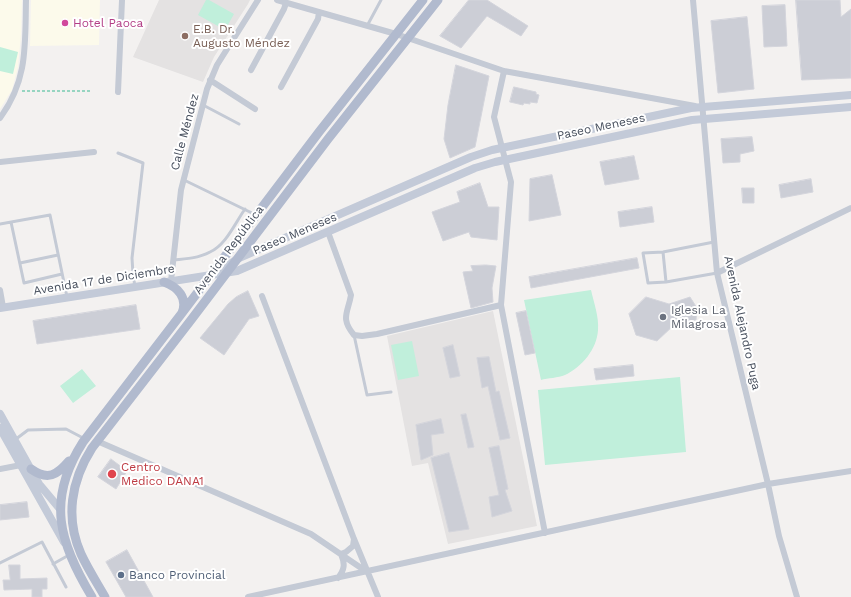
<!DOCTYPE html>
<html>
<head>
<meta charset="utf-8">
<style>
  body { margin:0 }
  canvas { display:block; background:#f3f1f0 }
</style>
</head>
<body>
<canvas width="851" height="597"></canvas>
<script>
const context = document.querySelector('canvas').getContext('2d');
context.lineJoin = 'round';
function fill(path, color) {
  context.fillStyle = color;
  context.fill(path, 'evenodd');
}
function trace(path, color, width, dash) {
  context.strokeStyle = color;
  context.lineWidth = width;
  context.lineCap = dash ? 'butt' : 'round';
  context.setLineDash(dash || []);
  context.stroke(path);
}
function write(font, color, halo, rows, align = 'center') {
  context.font = font + ' "Work Sans",sans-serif';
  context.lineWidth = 4;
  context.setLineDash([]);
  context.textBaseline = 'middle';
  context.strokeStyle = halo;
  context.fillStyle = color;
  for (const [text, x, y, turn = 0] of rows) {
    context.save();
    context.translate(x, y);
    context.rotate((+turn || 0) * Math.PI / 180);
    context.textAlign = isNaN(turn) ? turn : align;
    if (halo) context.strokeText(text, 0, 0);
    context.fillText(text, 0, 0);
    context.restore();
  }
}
fill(new Path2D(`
  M0,0H22L21,35L18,67L12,90L0,109Z
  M31,0H100L99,45L30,46Z`), '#fcfaeb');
fill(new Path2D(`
  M159,0H250L248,4L214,57L203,82L133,57Z
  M493,311L537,526L448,544L428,463L412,466L387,336Z`), '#e4e2e2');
fill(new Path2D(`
  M206,0H209L234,14L225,30L198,15Z
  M0,47L18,52L13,74L0,71Z
  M591,290C594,303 599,317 598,330C597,349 582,367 565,375C558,378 548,378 541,380L524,300Z
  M412,341L419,376L398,380L391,345Z
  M82,369L96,386L73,403L60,386Z
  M680,377L686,452L545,465L538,390Z`), '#c0efdb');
const building = new Path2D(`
  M469,0H487L528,26L521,36L487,16L461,48L440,36Z
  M796,0H840L841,17L851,9V78L802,80Z
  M785,5L787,46L764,47L762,6Z
  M747,17L754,89L718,93L711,21Z
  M456,65L489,76L475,147L450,158L444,139L448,105Z
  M514,87L536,92V94L539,95L537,103L530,102V104L524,103L523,105L510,102Z
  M752,137L754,151L740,154V162L723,163L721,139Z
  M634,156L639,179L605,185L600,162Z
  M552,175L561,215L529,221L530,179Z
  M811,179L813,192L781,198L779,185Z
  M480,183L488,207H499L497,240L471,237L469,232L443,241L432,212L460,202L457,192Z
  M742,188H754V203H743Z
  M652,207L654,222L620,227L618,212Z
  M637,258L639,268L531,288L529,277Z
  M486,265L496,266L492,288L493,302L471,308L463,272L473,271L471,266Z
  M248,291L259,316L249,319L224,355L200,338L228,304L236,297Z
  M646,297L669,304L690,297L697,308L696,320L674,325L657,341L636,335L629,314Z
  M136,305L140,329L37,344L33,321Z
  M526,311L535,353L525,355L516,313Z
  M453,345L460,376L450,378L443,348Z
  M489,357L496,392L499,391L510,438L500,440L488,386L482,388L477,358Z
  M633,365L634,376L596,380L594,369Z
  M466,414L474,447L468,448L461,415Z
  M441,419L444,433L431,435L433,455L421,460L416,425Z
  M499,446L508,489L505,490L512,511L492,517L489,497L499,495L489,448Z
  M449,453L469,529L449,532L431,458Z
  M111,459L127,471L116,489L98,477Z
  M27,502L29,517L0,520V505Z
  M127,550L153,597H126L106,562Z
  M9,565H20V579L47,578V589H42V597H32V589L4,590L3,580H10Z`);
fill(building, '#ccced6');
trace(building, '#d4d5dc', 1);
trace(new Path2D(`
  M22,91H92`), '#79ccb2', 1.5, [3, 2]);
trace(new Path2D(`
  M367,26L381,0
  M203,105L239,124
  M118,153L143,163L132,258L133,274L135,287
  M184,180L254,214
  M11,222L24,283L62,274
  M0,224L50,215L67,297
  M714,242L663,252L643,253L648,283L666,282L717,273
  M663,252L666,282
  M173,260C186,259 199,258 210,252C226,245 235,223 245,209
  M20,263L58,255
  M354,335L367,395L391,392
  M16,439L28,430L66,429L85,439
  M0,563L42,542L66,587
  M53,564L69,555`), '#c4cad5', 3);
trace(new Path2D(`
  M277,0L396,34L504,71L695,106
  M693,0L717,273L768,484L779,536L797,597
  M251,70L284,9L286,3
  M504,71L494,117L511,182L501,305L545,533
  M210,80L255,109
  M281,87L318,19L319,12
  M118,92L122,0
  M0,118C28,80 25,45 26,0
  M0,162L94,152
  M328,232L351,295C348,313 340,318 354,335L362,336L377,334L501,305
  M717,273L851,208
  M171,281L181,190L207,89L217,65L258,0
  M0,290L3,307
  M262,296L354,539L378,597
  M97,441L311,534L367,572
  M0,469L21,465
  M338,578C345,569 345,564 341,554L346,552L353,546L354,539
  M248,597L768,484L851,471`), '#c4cad5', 6);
trace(new Path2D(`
  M214,274L239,258L471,157L492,150L691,108L851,95
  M0,308L237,271L475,168L495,162L692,120L851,107
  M0,414L39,484L60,509
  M0,428L64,542`), '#c3cad8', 8);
trace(new Path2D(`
  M164,282C178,287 188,298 182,313
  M31,469C48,481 57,475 69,461
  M92,597C59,542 46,500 83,442L182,313L319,132L423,0
  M105,597C97,583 88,569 81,554C65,518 71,481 92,448L191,320L328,139L438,0`), '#b1bace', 9);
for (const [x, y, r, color] of [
  [65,23,4,"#d1479c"],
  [185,36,4,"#8d6e63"],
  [663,317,4,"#6b7280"],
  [112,474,5,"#e0444e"],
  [121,575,4,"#5c6f8a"]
]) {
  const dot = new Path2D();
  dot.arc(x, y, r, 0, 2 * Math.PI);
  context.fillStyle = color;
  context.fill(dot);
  trace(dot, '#fff', 1.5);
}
write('12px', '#b23c85', '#fff', [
  ["Hotel Paoca",73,23]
], 'left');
write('12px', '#785e54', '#fff', [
  ["E.B. Dr.",193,29],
  ["Augusto Méndez",193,43]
], 'left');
write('12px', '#48505e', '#fff', [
  ["Paseo Meneses",601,127,-12],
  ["Calle Méndez",185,132,-75],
  ["Paseo Meneses",295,234,-23],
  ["Avenida República",229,250,-53],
  ["Avenida 17 de Diciembre",104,280,-9],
  ["Avenida Alejandro Puga",742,323,78]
]);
write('12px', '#5b616d', '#fff', [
  ["Iglesia La",671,310],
  ["Milagrosa",671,324]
], 'left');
write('12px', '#be3a42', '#fff', [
  ["Centro",121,467],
  ["Medico DANA1",121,481]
], 'left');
write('12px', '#4e5e75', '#fff', [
  ["Banco Provincial",129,575]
], 'left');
</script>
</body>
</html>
